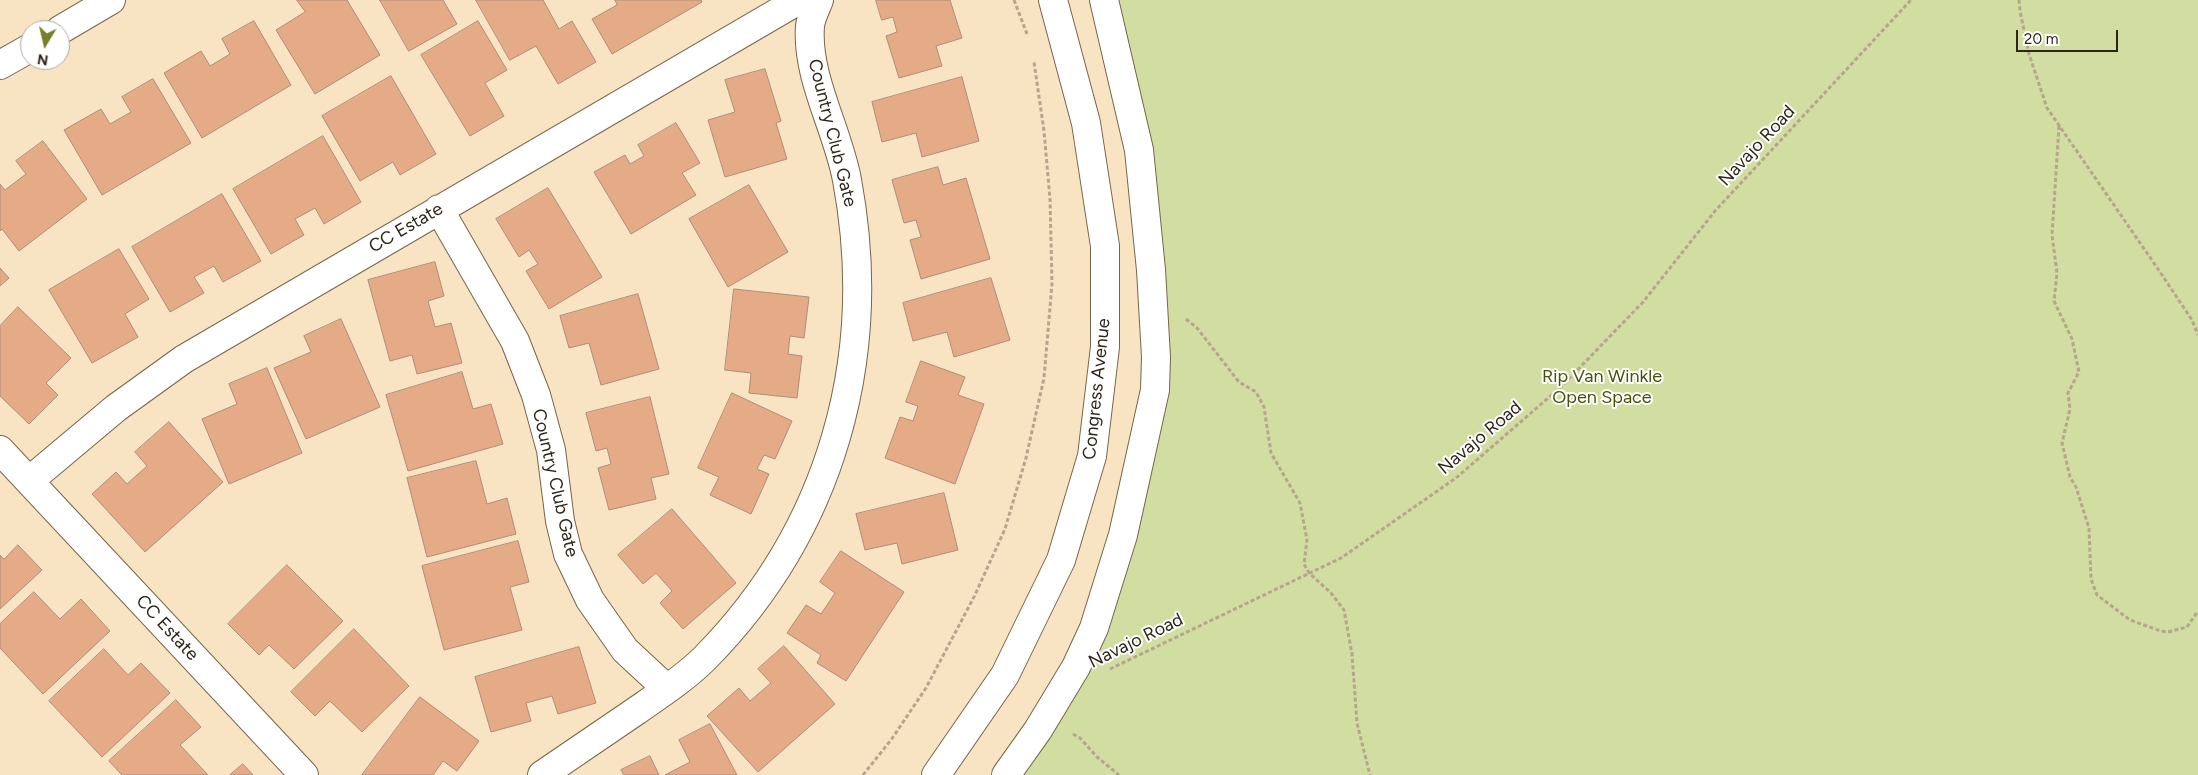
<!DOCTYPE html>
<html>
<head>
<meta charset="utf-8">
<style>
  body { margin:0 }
  #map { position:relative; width:2198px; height:775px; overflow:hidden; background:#f8e3c3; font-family:Figtree,sans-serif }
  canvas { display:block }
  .north { position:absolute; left:20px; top:20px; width:50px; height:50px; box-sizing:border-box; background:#fff; border:1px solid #aba8a3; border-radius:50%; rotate:189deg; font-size:14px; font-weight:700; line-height:20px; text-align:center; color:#2d2519 }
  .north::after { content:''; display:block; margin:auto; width:18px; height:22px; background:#76802c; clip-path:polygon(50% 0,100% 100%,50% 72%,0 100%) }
  .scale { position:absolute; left:2016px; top:30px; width:102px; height:22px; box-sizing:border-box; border:2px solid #2d2519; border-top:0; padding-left:6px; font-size:15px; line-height:18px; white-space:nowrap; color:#2d2519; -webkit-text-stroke:4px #fff; paint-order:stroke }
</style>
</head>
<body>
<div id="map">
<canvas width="2198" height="775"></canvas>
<div class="north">N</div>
<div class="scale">20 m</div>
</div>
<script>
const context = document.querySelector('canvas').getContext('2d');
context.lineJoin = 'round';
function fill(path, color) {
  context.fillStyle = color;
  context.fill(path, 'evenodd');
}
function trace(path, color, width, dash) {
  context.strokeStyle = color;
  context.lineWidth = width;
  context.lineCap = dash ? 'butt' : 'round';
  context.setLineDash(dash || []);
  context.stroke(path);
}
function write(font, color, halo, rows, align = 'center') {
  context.font = font + ' Figtree,sans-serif';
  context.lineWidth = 4;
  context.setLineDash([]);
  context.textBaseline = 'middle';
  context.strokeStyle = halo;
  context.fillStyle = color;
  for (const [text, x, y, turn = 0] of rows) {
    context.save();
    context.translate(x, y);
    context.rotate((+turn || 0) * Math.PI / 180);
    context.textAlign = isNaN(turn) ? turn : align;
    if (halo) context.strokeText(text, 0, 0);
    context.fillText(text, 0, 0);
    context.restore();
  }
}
fill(new Path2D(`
  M1104,0H2198V775H1006L1076,667L1156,357Z`), '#d1dda1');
const building = new Path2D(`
  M297,0H347L380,55L315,94L276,30L305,12Z
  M380,0H443L457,24L409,51Z
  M476,0H543L559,29L572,21L596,62L558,84L536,46L510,60Z
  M615,0H701L702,2L612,54L592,19L617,5Z
  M876,0H950L962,38L936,46L942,66L899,78L886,36L897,32L893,17L882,20Z
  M254,21L291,85L202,138L164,73L201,51L210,66L230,54L222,39Z
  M478,21L507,70L485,83L504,116L470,136L421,55Z
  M765,69L781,121L776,123L787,159L725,177L708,120L735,112L725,80Z
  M391,76L436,154L400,175L393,162L360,181L322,116Z
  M962,77L979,141L922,157L916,133L882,142L872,102Z
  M153,79L191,143L102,195L64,130L101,109L110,124L131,112L122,97Z
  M676,123L700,163L682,173L696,195L631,234L594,172L625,155L630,164L644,156L638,145Z
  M323,136L361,202L324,224L315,208L295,219L304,235L271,254L233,189Z
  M43,141L87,199L19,251L2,229L0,231V184L5,190L26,174L16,161Z
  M938,167L943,185L966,178L990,259L921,279L910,240L921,237L916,220L904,223L892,180Z
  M749,185L788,252L728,287L689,219Z
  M548,188L602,277L549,309L526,271L538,264L529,250L519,257L496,219Z
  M222,194L261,261L223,282L214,266L194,277L204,293L170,312L132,247Z
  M119,249L149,299L125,314L138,337L92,363L49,290Z
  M435,262L444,296L428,301L435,327L451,323L462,363L417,374L412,355L390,361L368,280Z
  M0,268L9,278L0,286Z
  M991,278L1010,340L954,357L947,332L913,341L903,303Z
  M734,289L809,297L804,338L790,336L788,354L802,356L797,398L749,393L751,373L725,370Z
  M638,294L659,369L601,385L589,343L569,348L560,316Z
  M18,307L71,358L46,383L58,395L29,424L0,396V326Z
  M341,319L380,407L306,439L274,368L311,352L304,336Z
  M921,361L965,377L958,395L984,404L955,484L885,458L900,417L913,421L918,406L906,402Z
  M267,368L302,453L229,484L202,419L237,404L229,384Z
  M462,372L473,409L491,404L503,444L408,471L386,395Z
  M732,393L792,421L775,459L764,455L757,469L769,474L751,514L710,495L719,477L698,468Z
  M650,397L669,474L651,478L656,499L609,510L598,468L611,464L607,448L596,451L586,413Z
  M169,422L223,482L145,552L92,494L116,472L127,484L147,466L135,452Z
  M476,461L487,504L507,498L516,534L427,557L407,478Z
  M944,493L958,550L902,564L897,543L865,550L856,514Z
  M672,509L736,583L683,629L660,603L672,591L656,573L643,584L618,555Z
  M518,541L529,582L510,587L522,630L444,650L422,566Z
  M18,545L42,570L0,609V555L4,559Z
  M841,551L904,592L846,681L817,663L821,655L787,633L806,605L821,614L835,593L820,582Z
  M287,565L343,621L294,669L269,645L259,655L228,624Z
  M34,592L60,619L81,599L110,631L43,694L0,648V624Z
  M354,629L409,686L362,732L330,701L315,716L291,692Z
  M784,646L835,704L758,772L707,716L739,688L750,701L771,683L758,669Z
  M579,647L596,703L558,714L552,696L526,703L531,721L491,732L475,677Z
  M104,649L128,675L141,663L170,693L102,757L49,701Z
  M420,697L479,741L457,771L443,761L433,775H362Z
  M176,700L201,727L180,745L208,775H122L109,761Z
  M710,724L737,775H665L690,762L679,740Z
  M650,756L659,775H624L621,770Z
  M243,764L253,775H230Z`);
fill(building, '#e5aa86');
trace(building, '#ae8d7b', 1);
const minor = new Path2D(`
  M60,30L111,0
  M0,65L30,48
  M439,209L515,341L536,395L551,450L560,521L568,554L590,600L625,650L667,689
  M0,450L304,775
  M29,481L116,408L184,359L799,0
  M542,775C573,754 605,732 636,711C659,695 685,678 705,658C832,529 880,357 847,180C838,130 806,77 810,26C811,17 816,8 819,0`);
const tertiary = new Path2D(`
  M936,775L1005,675L1061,560L1092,456L1105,347V246L1086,123L1053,0
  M1006,775L1038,730L1076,667L1094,628L1123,535L1155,390L1156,357L1151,270L1139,150L1104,0`);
trace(minor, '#78664a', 30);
trace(tertiary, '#78664a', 30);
trace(new Path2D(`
  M1014,0L1027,34
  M2019,0L2020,11L2029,54L2047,108L2158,269L2192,320L2198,335
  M2059,126L2052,235L2057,273L2054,301L2072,339L2079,372L2068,393L2070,409L2062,443L2070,477L2076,487L2089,528L2091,579L2097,595L2130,620L2161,631L2168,632L2187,627L2198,611
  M1186,319L1197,328L1239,382L1256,392L1264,407L1271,453L1300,503L1307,540L1304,564L1309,573L1331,593L1344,610L1352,654L1357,723L1370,775
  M1110,669L1341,558L1456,478L1562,386L1643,302L1715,211L1911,0
  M1073,734L1080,738L1097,757L1119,775
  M863,775L891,740L926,688L974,597L1005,529L1026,458L1044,378L1052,284L1050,199L1044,131L1034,62`), '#b6a58c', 3, [4, 2.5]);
trace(minor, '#fff', 28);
trace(tertiary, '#fff', 28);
write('18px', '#2d2519', '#fff', [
  ["Country Club Gate",832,133,76],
  ["Navajo Road",1757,146,-47],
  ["CC Estate",406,228,-30],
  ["Congress Avenue",1097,389,-84],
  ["Navajo Road",1480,438,-40],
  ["Country Club Gate",555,483,77],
  ["CC Estate",167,628,47],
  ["Navajo Road",1136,641,-26]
]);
write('18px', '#495207', '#fff', [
  ["Rip Van Winkle",1602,377],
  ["Open Space",1602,398]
]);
</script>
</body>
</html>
